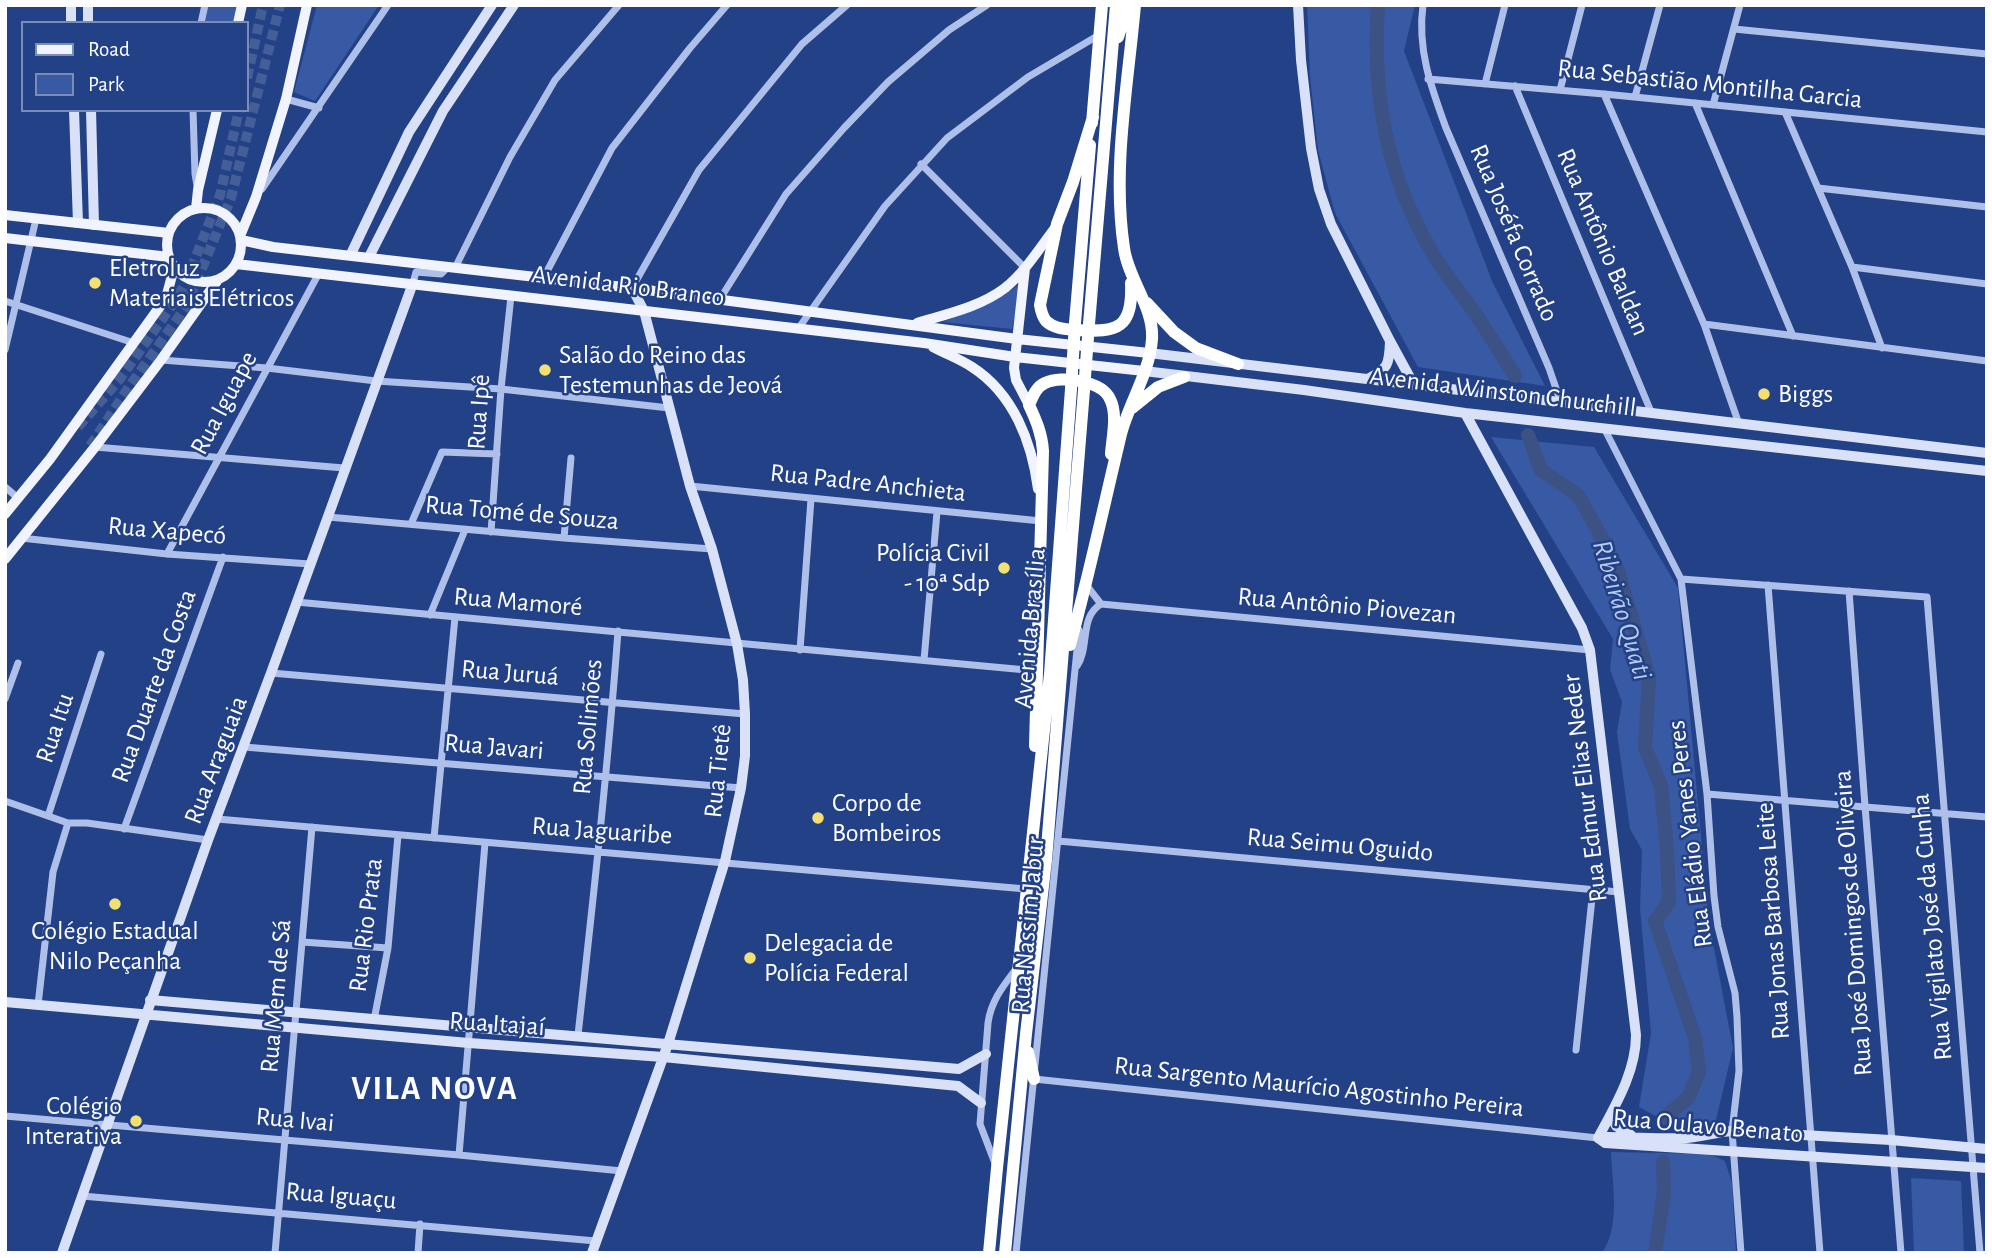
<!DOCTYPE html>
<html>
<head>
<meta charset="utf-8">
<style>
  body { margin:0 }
  #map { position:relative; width:1992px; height:1258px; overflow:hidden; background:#234186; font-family:"Alegreya Sans",sans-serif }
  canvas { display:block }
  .frame { position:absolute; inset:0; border:7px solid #fff; pointer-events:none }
  .legend { position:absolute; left:21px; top:21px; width:228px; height:91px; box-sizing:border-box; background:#234186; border:2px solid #7b8db6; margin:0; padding:9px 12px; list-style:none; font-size:21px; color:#fff }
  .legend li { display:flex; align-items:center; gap:14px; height:35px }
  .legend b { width:35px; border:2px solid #7b8db6 }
</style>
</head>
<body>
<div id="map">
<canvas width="1992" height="1258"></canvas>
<div class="frame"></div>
<ul class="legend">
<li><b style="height:9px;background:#f1f4fe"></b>Road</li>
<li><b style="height:19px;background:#3859a3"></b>Park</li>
</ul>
</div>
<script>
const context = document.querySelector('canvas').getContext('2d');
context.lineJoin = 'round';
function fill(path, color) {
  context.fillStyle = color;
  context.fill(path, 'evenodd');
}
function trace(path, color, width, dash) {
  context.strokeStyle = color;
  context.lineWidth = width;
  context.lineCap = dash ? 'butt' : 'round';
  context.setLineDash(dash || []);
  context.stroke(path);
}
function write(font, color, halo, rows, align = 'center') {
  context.font = font + ' "Alegreya Sans",sans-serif';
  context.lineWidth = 5;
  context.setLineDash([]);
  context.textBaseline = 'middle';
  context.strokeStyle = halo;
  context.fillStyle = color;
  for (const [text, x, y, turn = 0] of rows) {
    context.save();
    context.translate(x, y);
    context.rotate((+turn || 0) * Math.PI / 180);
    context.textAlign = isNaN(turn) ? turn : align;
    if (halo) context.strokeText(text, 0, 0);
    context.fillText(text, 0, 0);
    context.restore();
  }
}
fill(new Path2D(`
  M207,5H240L235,23H203Z
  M317,5H379L315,101L294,92Z
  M1307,5H1415L1404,51L1492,281L1545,386L1418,367L1335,213L1318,150L1310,76Z
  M1022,282L1012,329L942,322C971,312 998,302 1022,282Z
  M1491,437L1594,447L1678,588L1709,922L1733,1048L1716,1120C1680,1136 1671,1123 1639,1107L1651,1033L1640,908L1642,850L1630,829L1617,732L1622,702L1610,670L1613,639Z
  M1611,1152L1709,1154L1725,1161L1732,1183L1736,1253H1602C1621,1226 1612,1183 1611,1152Z
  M1911,1178L1961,1181L1964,1253H1914Z`), '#3859a3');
trace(new Path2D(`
  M1378,5C1372,95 1386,174 1432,252C1444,273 1461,293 1475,313C1489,334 1502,355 1515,376
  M1528,435L1541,470L1578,495L1606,545L1618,571L1649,677L1645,748L1661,786L1667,850L1669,902L1655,921L1695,1038L1699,1072L1688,1098L1664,1118
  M1655,1253L1664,1192L1663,1162`), '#3c5184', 14);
trace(new Path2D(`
  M247,78L263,5
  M78,427L119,380L178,297L188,277L220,195L239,110
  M90,446L129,387L187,305L231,198L280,5`), '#445e98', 10, [10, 5]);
trace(new Path2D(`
  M1423,5C1417,49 1431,87 1446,128L1549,368L1561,403
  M201,23L205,5
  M1734,29L1987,54
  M1428,79L1604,94L1987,132
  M1485,84L1505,5
  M1515,86L1652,414
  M1560,90L1582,5
  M1604,94L1704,324L1739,424
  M1635,97L1660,5
  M286,99L319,108
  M1695,103L1793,336
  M1713,105L1740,5
  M193,110L195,174L197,186
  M1785,112L1852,267L1882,348
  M921,164L1025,268
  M1818,188L1987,207
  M262,189L388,5
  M1852,267L1987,284
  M455,268L510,157L555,80L619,5
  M544,277L612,148L690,48L727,5
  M413,283L416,272L441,274L448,267
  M632,288L699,170L802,44L847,5
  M720,299L786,194L844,128L888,82L949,30L987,5
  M5,301L134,343
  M1704,324L1987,361
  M798,329L885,206L947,138L1028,77L1099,35
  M5,350L36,219
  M161,360L267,368L376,381L501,389L669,408
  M1604,428L1681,579L1707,794L1714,896L1718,927L1735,993L1737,1017L1739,1071L1732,1131L1741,1253
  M95,447L344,468
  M690,486L1041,521
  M5,487L18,498
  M328,517L564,538L712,549
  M411,524L442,452L497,454
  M491,532L501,389L511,296
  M21,538L167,554L310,564
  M564,538L571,458
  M167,554L319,273
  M1681,579L1927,597L1980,1253
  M1768,585L1820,1253
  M1087,586L1101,604
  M1849,591L1865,806L1901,1253
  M296,602L1037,671
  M1101,604L1590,650
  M430,615L465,530
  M800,650L811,499
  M924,660L937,512
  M1077,666C1090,647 1079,617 1101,604
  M271,673L745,714
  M5,699L18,663
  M244,747L741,788
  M1707,794L1987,817
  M5,801L68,823H87L208,840
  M48,816L101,654
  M217,819L1026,889
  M124,829L223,557
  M434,838L455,617
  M1058,841L1619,892
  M302,942L388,948
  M38,1005L53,872L68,823
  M374,1020L388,948L398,835
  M578,1035C593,901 608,766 618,631
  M1576,1050L1593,889
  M1034,1079L1598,1138
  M5,1116L459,1155L622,1171
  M459,1155L485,843
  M996,1166L980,1124L988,1023C991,1001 1003,986 1016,969
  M82,1196L596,1241
  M275,1253L312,827
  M418,1253L420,1224
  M1016,1253L1079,630`), '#aec0e9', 7);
trace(new Path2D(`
  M71,5V23
  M88,5V23
  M1298,5L1301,60L1311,148L1319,189L1331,224L1390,341L1414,385
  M74,110L78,223
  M91,110L94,225
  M351,254L409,132L492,5
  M369,257L443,111L514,5
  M1149,353L1987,453
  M1144,371L1304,390L1465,413L1987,471
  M1368,379C1388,368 1389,366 1390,342
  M1465,413L1582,628L1590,650L1636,1035C1636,1072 1615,1106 1598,1138
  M150,1000L959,1069L986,1054
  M5,1002L469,1043L663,1057L958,1086L981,1103
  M1611,1115L1616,1126L1631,1135
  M1607,1137C1634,1137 1661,1139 1687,1138C1702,1137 1716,1132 1732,1131L1891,1140L1987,1149
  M1598,1138L1605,1143L1987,1168
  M62,1253L208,840L271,673L413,283
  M592,1253L668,1044L725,861L741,788L745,756V714L743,680L737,644L712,549L690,486L644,311L632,288`), '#d8e1f7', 10);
trace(new Path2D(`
  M238,23L242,5
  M167 245a37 37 0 1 1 74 0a37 37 0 1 1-74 0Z
  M196,209L198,190L217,110
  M5,215L169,233
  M240,236L256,197L286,99L307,5
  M5,238L169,257
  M241,240L273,247L632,288L1017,339L1149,353
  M236,264L924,343L1015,357L1144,371
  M1025,268L1014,368L1016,380L1029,405
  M917,323C947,314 980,307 1005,288C1025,272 1039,249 1055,228
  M933,347C946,354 960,359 972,367C1014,394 1032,443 1038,489
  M5,514L50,459L166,298L174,268
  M5,559L95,447L161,360L217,281`), '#f1f4fe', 10);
trace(new Path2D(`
  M1118,37L1129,5
  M1093,117L1073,182L1057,224L1040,305C1041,311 1042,316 1046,321C1054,329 1066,329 1077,330C1118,333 1133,328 1131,283
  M1092,123L1102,5
  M1147,303L1174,332L1196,348L1238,364
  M1075,323L1090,145
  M1089,324L1116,5
  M1132,408L1158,387L1184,377
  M1070,645C1089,575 1104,505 1121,434C1129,403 1150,372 1152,339C1154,307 1128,279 1124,248C1112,168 1128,85 1135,5
  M1035,746L1043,451C1042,434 1036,420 1029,405C1033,396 1036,387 1045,383C1062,375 1102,381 1110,399C1118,414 1112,438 1111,454
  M1028,1052L1034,1079
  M989,1253L997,1168L1050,674L1071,389
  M1005,1253L1026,1034L1046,860L1084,390`), '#fff', 12);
trace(new Path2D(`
  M1071,389L1075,323
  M1084,390L1089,324`), '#fff', 12);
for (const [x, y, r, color] of [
  [95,283,7,"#f4e071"],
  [545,370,7,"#f4e071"],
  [1764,394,7,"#f4e071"],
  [1004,568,7,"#f4e071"],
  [818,818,7,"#f4e071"],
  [115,904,7,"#f4e071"],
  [750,958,7,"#f4e071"],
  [136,1121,7,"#f4e071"]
]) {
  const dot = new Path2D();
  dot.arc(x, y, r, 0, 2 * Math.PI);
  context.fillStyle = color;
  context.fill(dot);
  trace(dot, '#234186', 2.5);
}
write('26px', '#fff', '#234186', [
  ["Rua Sebastião Montilha Garcia",1710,84,6],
  ["Rua Joséfa Corrado",1514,233,67],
  ["Rua Antônio Baldan",1603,242,67],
  ["Avenida Rio Branco",628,286,7],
  ["Avenida Winston Churchill",1503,392,7],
  ["Rua Iguape",224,403,-62],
  ["Rua Ipê",479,412,-86],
  ["Rua Padre Anchieta",868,483,6],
  ["Rua Tomé de Souza",522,513,5],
  ["Rua Xapecó",167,531,5],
  ["Rua Mamoré",518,602,5],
  ["Rua Antônio Piovezan",1347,606,5],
  ["Avenida Brasília",1030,628,-85],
  ["Rua Juruá",510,673,5],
  ["Rua Duarte da Costa",154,686,-70],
  ["Rua Solimões",588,727,-85],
  ["Rua Itu",55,728,-72],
  ["Rua Javari",494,747,5],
  ["Rua Araguaia",216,760,-69],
  ["Rua Tietê",718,771,-84],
  ["Rua Edmur Elias Neder",1585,788,-97],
  ["Rua Jaguaribe",602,831,4],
  ["Rua Eládio Yanes Peres",1690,834,-97],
  ["Rua Seimu Oguido",1340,845,5],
  ["Rua Jonas Barbosa Leite",1773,921,-94],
  ["Rua José Domingos de Oliveira",1853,923,-94],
  ["Rua Rio Prata",366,925,-83],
  ["Rua Nassim Jabur",1028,925,-85],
  ["Rua Vigilato José da Cunha",1932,927,-95],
  ["Rua Mem de Sá",276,996,-85],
  ["Rua Itajaí",497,1024,4],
  ["Rua Sargento Maurício Agostinho Pereira",1319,1087,6],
  ["Rua Ivai",295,1120,5],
  ["Rua Oulavo Benato",1708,1126,5],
  ["Rua Iguaçu",341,1196,5]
]);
write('26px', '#fff', '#234186', [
  ["Eletroluz",109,268],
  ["Materiais Elétricos",109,298],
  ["Salão do Reino das",559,355],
  ["Testemunhas de Jeová",559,385],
  ["Biggs",1778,394],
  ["Polícia Civil",990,553,"right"],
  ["- 10ª Sdp",990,583,"right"],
  ["Corpo de",832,803],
  ["Bombeiros",832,833],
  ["Colégio Estadual",115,931,"center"],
  ["Nilo Peçanha",115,961,"center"],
  ["Delegacia de",764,943],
  ["Polícia Federal",764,973],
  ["Colégio",122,1106,"right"],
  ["Interativa",122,1136,"right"]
], 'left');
write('italic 28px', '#b9cbf0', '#234186', [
  ["Ribeirão Quati",1622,610,73]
]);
context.letterSpacing = '2px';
write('bold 33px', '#fff', '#234186', [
  ["VILA NOVA",435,1089]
]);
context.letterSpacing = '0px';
</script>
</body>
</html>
